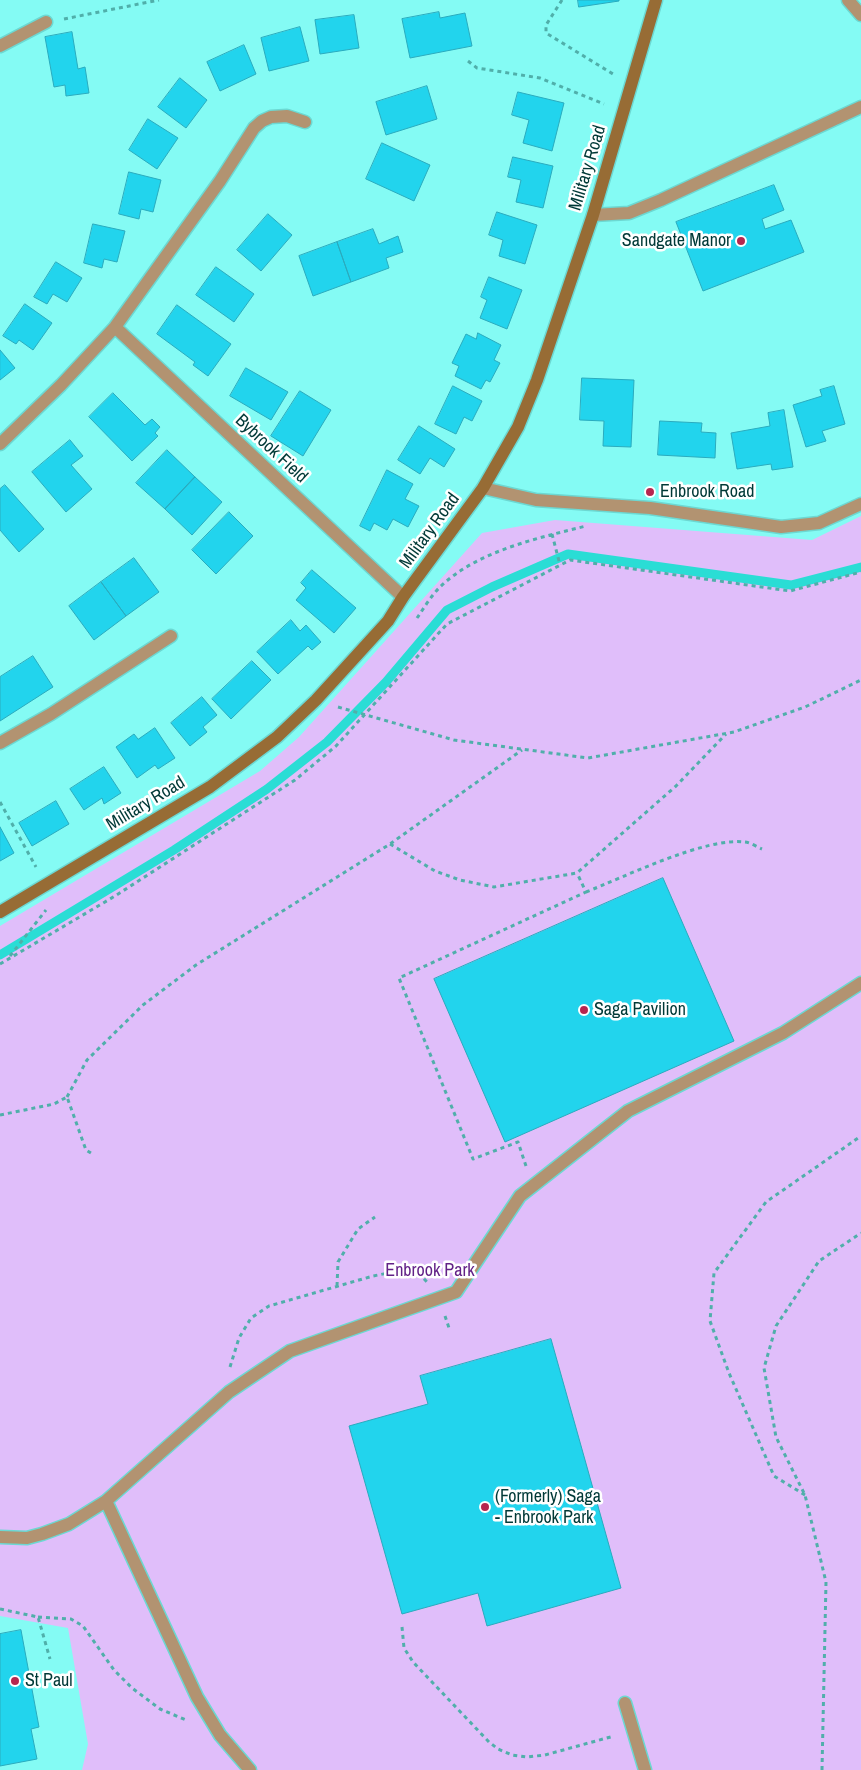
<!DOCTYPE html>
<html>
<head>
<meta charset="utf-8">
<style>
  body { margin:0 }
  canvas { display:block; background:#84fbf4 }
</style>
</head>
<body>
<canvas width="861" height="1770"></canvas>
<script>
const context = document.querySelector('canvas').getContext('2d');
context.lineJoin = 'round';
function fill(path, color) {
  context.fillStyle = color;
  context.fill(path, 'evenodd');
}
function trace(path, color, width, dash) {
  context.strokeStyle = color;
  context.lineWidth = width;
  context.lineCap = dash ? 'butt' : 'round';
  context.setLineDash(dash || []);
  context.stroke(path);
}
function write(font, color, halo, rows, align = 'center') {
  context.font = font + ' "Archivo Narrow",sans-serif';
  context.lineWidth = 5;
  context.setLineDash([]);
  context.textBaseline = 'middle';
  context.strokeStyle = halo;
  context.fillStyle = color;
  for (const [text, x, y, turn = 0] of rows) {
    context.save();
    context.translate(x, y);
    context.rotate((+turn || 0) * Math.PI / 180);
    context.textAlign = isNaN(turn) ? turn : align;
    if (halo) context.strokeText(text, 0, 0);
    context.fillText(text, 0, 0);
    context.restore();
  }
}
fill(new Path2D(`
  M861,516V1770H82L88,1744L68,1628L0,1616V926L260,771L299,737L482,533L555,520L812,540Z`), '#e0befa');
trace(new Path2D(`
  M0,955L174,850L267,789L327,742L386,682L447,610L492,587L568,554L791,585L861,567`), '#2addd5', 9);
const building = new Path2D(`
  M578,0H619V1L579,7Z
  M439,12L440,18L465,13L472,46L410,58L402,19Z
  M354,15L359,48L320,54L315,20Z
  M300,27L309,61L269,71L261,38Z
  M72,32L78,69L85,67L89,93L66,96L65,85L54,87L45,37Z
  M244,45L256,74L220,91L207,62Z
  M180,78L207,100L186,128L158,107Z
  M427,86L437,119L386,135L376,102Z
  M518,92L564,103L552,151L523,143L529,120L512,115Z
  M148,119L178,138L157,169L129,150Z
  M382,143L430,165L414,201L366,179Z
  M513,157L553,166L543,208L516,202L521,180L508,177Z
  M129,172L161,180L153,212L141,209L139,219L119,214Z
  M774,185L784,210L762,219L765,229L791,220L804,252L703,291L676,222Z
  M497,212L537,225L525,264L499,256L503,240L489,235Z
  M268,214L292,235L261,271L237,250Z
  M93,224L125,231L117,262L104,259L102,268L84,263Z
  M373,229L379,244L398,236L403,252L386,258L389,268L351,282L337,242Z
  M337,242L351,282L313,296L299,256Z
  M56,262L82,278L67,302L53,294L47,304L34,297Z
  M216,267L254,294L234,322L196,295Z
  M489,277L522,290L507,329L480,318L487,300L481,297Z
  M25,304L52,323L33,350L19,340L16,344L3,336Z
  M177,305L231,344L208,376L193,365L195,362L157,334Z
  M478,333L501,345L494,360L500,363L490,382L486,380L481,389L455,376L459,366L452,363L466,334L476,339Z
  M0,350L15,368L0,380Z
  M246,368L288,392L271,420L230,396Z
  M582,378L634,380L631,447L603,446L604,421L580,420Z
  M453,386L482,401L472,421L464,417L456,434L435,424Z
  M834,386L845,424L822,431L826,441L806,447L793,405L822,396L820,390Z
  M300,391L331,410L303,456L271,436Z
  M113,393L145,425L152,419L160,427L155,433L158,436L132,461L89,417Z
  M784,410L793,467L772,470L771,464L737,469L731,433L770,426L768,413Z
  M660,421L702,423L701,432L716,433L715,458L658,455Z
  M419,426L455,449L444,467L430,458L420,474L398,460Z
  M70,440L83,456L71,465L92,489L66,512L32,472Z
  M167,450L195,477L165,509L136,483Z
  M387,470L413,484L405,499L419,506L408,527L393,519L387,530L374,523L370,531L360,526Z
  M195,477L222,502L192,535L165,509Z
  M5,485L44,529L19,552L0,530V489Z
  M229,512L253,536L216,574L192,550Z
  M134,558L159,592L126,616L101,582Z
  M312,570L356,608L334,633L296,600L306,588L301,583Z
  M101,582L126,616L94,640L69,606Z
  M291,620L300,631L306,625L321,642L312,650L308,646L278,674L257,652Z
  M33,656L53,687L0,721V677Z
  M252,661L271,680L231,719L212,699Z
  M202,697L217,715L203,727L207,732L190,746L171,723Z
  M155,728L175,758L158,769L155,765L137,778L116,747L134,734L138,739Z
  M104,767L121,793L104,804L102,798L84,810L70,789Z
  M56,801L69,824L32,846L19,823Z
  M0,827L14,853L0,861Z
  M663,878L734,1041L505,1142L434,979Z
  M551,1339L621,1588L487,1626L478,1593L402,1614L349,1426L428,1404L420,1376Z
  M21,1630L39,1727L31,1729L37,1759L0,1766V1634Z`);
fill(building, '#22d4ed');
trace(building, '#2aabbe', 1);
const lane = new Path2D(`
  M0,743L51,714L171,636
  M106,1501L197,1697L220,1735L250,1770
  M0,1537L27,1538L42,1534L69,1524L106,1501L229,1392L290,1351L456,1292L520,1196L628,1111L783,1033L861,983
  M625,1703L645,1770`);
const street = new Path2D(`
  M848,0L861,15
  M0,46L46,22
  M593,215L629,213L661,200L861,107
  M115,327L403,597
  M0,444L61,385L115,327L220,181L254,128L262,121L271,117L287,116L305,122
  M483,488L536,500L650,508L781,527L819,523L861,504`);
const secondary = new Path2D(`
  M0,912L210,787L277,737L316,700L388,621L403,597L483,488L518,427L537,380L593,215L656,0`);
trace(lane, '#6cd8d2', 15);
trace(street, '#6cd8d2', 15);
trace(secondary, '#6cd8d2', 15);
trace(new Path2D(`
  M562,0L546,25V33L613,74
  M64,19L159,0
  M468,61L477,68L540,78L604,104
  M552,534L560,565
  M417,618C424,608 431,596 440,587C477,551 538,538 586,526
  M338,707L454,740L588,758L734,732L805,707L861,680
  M0,802L36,867
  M390,844L435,871L460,880L494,887L577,873L676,786L726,734
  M586,892C624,877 706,837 744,842C750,842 757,847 762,849
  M10,956L46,910
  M0,964L115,896L295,780L336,746L447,624L570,560L790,591L861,572
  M67,1097L87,1060L143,1005L196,965L390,844L522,750
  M0,1115L54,1104L67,1097L86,1150L94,1155
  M526,1166L518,1142L473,1159L399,978L586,892L577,873
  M337,1286L338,1262L358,1229L375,1217
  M445,1316L450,1331
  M230,1367L239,1338L251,1318L269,1306L373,1276L414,1268L427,1282
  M805,1495L774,1476L729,1373L710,1321L714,1273L766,1202L861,1136
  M0,1609L38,1617L50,1659
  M38,1617L71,1619L83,1626L114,1670L132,1688L160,1709L186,1720
  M402,1627L404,1648L413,1662L489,1742L498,1749L512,1755L527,1757L545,1755L614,1736
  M822,1770L826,1582L805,1495L776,1437L764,1368L776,1326L819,1261L861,1233`), '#50afaa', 3, [4, 4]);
trace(lane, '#b29371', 12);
trace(street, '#b29371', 12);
trace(secondary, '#976c35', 12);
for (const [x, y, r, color] of [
  [741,241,5,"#b6264f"],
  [650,492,5,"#b6264f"],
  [584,1010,5,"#b6264f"],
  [485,1507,5,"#b6264f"],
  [15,1681,5,"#b6264f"]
]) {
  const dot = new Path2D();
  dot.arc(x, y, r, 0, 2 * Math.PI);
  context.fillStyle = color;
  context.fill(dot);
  trace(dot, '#fff', 2);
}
write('18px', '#003937', '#fff', [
  ["Military Road",588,168,-73],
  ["Bybrook Field",271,449,43],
  ["Military Road",430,531,-54],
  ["Military Road",146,804,-31]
]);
write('18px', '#003937', '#fff', [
  ["Sandgate Manor",731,241,"right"],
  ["Enbrook Road",660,492],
  ["Saga Pavilion",594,1010],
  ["(Formerly) Saga",495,1497],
  ["- Enbrook Park",495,1518],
  ["St Paul",25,1681]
], 'left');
write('18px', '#622187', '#fff', [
  ["Enbrook Park",430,1271]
]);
</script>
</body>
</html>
